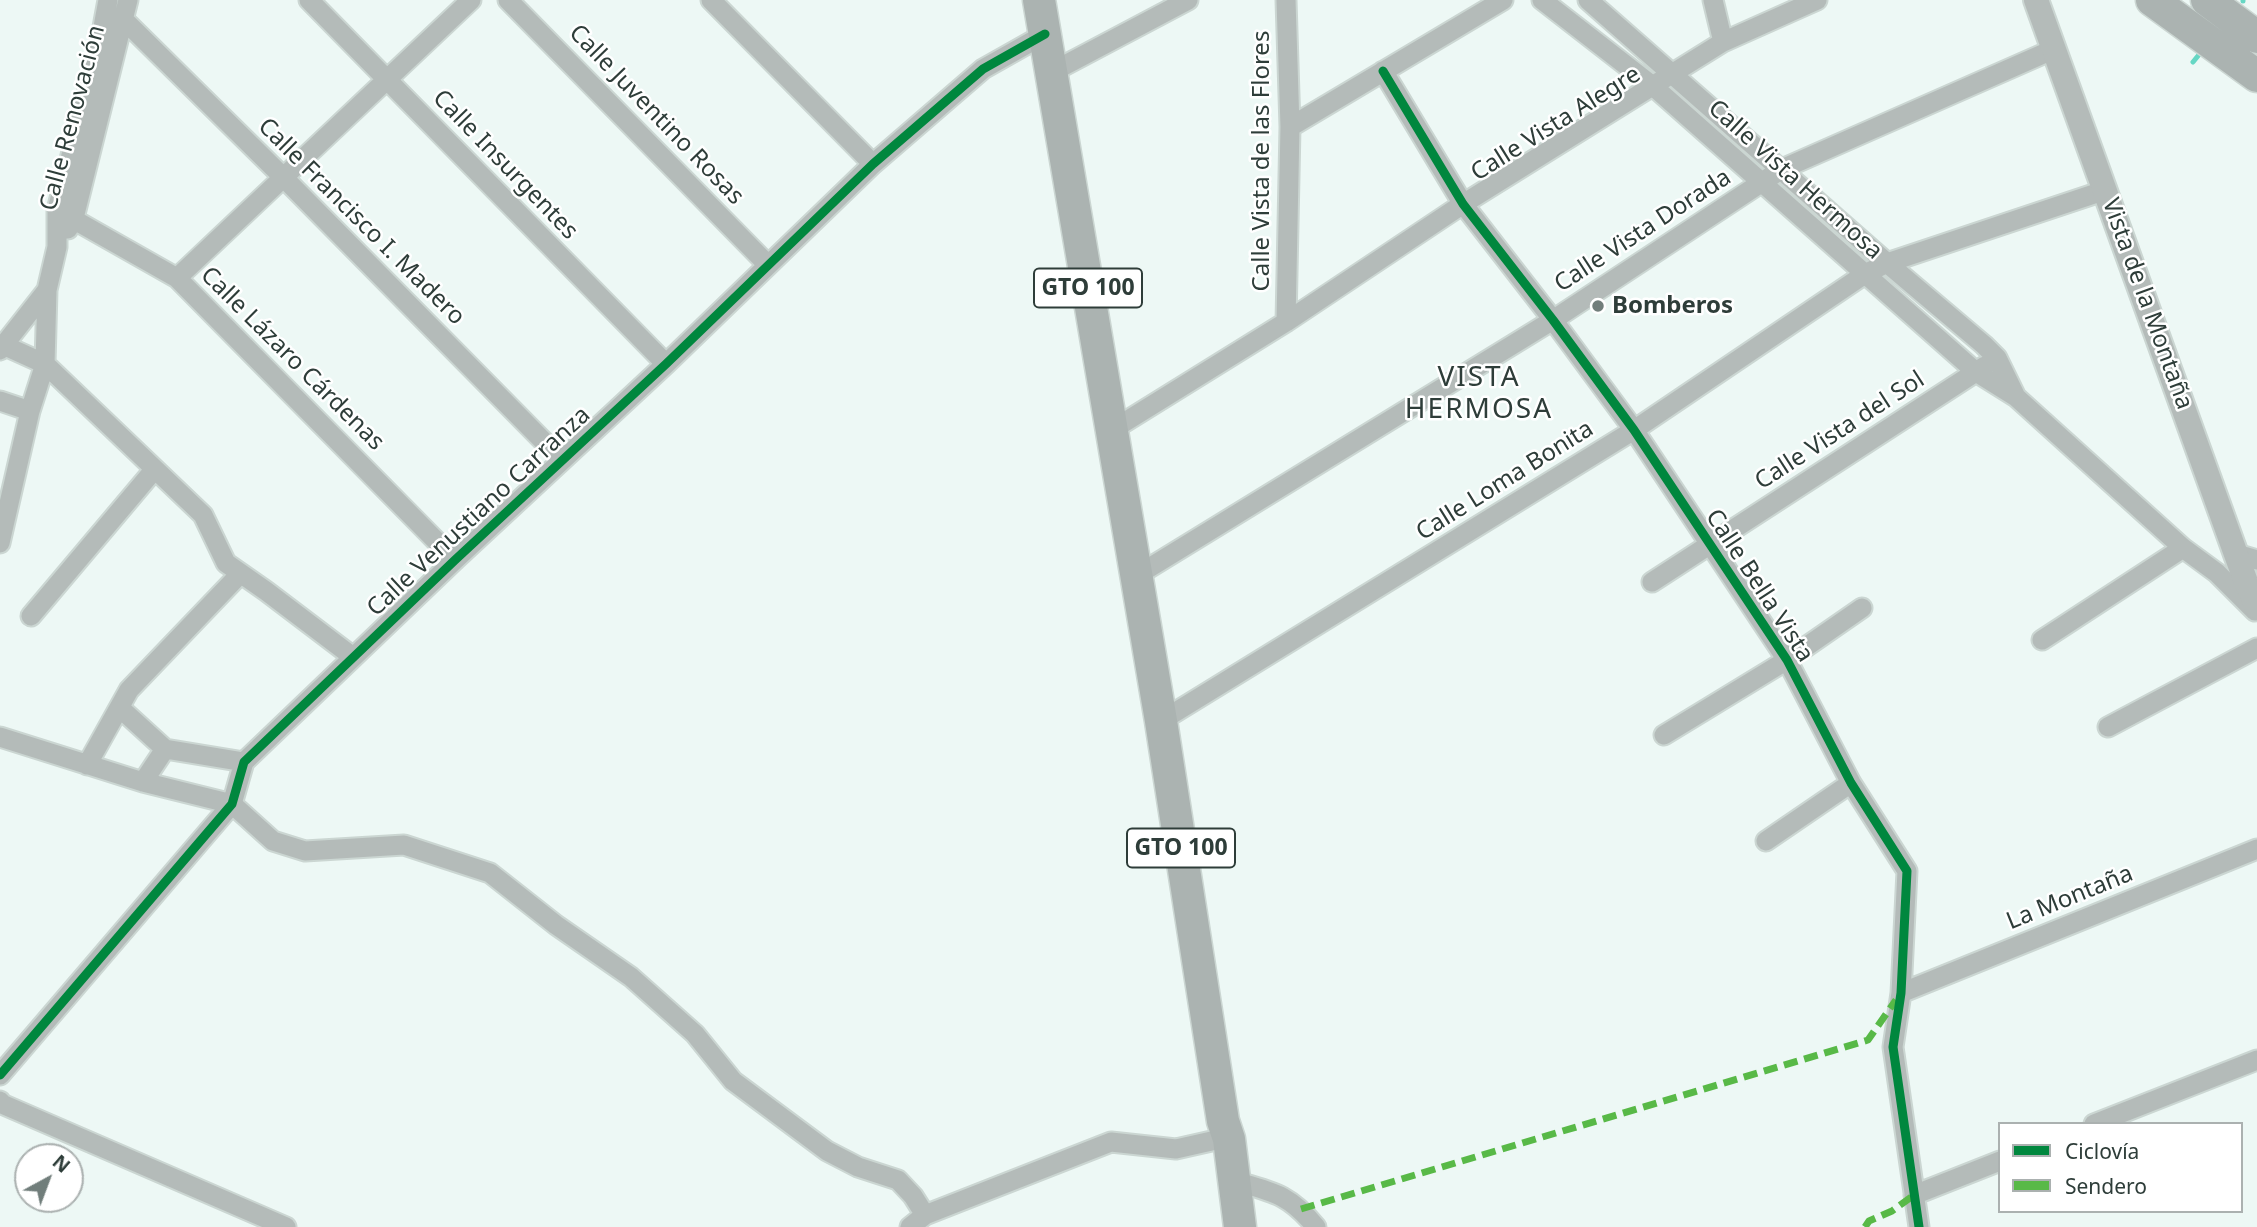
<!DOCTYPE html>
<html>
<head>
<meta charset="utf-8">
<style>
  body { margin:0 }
  #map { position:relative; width:2257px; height:1227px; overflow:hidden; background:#edf8f5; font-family:"Noto Sans",sans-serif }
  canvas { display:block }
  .legend { position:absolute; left:1998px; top:1122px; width:245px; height:91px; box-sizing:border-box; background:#fff; border:2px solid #abb1b0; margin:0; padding:9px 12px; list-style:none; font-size:21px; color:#2e3d39 }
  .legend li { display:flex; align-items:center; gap:14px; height:35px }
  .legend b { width:35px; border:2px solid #abb1b0 }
  .north { position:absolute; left:14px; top:1143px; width:70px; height:70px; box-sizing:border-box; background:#fff; border:2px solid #abb1b0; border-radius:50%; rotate:41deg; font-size:19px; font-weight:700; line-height:28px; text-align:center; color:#2e3d39 }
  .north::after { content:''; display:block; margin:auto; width:24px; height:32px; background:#717e7b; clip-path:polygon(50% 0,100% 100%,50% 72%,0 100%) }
</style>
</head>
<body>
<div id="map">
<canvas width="2257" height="1227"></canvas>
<ul class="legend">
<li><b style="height:9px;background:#00873e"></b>Ciclovía</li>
<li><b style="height:9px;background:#58b947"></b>Sendero</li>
</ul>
<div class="north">N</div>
</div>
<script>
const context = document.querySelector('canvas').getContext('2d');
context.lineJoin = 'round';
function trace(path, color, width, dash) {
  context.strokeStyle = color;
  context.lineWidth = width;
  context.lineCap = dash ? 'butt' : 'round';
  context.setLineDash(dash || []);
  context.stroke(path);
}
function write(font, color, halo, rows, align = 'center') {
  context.font = font + ' "Noto Sans",sans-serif';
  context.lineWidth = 5;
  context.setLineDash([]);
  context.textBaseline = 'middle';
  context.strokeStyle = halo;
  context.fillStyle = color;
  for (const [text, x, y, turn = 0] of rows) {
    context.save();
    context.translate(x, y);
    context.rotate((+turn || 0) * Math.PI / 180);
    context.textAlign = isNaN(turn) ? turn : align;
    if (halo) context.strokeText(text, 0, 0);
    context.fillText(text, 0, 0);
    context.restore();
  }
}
trace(new Path2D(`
  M2243,1V0
  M2193,62L2202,51`), '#66d7c4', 5);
const minor = new Path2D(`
  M309,0L666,364
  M508,0L768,265
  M711,0L873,164
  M1286,0L1290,127L1286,322
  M1542,0L1654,87L1976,372L2016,397L2183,548L2217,573L2255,611
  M1588,0L1887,263L1984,345L1997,358L2016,397
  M1713,0L1723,42
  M124,20L284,178L562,460
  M1383,71L1463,204L1553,320L1634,430L1787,660L1851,783L1907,871L1901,993L1893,1047L1919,1227
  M1052,72L1188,0
  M1290,127L1503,0
  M57,210L177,278L455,560
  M68,229L74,218L128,0
  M177,278L471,0
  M3,345L45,364L203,515L226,563L266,591L353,657
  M0,350L47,290
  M0,401L30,411
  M1112,430L1286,322L1463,204L1723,42L1817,0
  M0,543L30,411L45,364L47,290L57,247V210L101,38L108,0
  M2237,554L2257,560
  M1136,576L1553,320L1782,169L2052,50
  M1652,582L1985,366
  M31,616L154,470
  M2042,640L2183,548
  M120,708L165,749L244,762
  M1161,721L1634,430L1865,274L1887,263L2106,190
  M2108,727L2257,648
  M1664,735L1787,660L1862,608
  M0,737L143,782L232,804L273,841L305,851L404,845L490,873L556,925L631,977L695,1034L733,1081L827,1151L858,1167L898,1180L913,1196L925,1215
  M87,765L129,690L240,574
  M143,782L165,749
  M1766,841L1851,783
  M1901,993L2257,849
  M0,1075L232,804L244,762L455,560L666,364L873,164L983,69L1045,34
  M0,1101L2,1104L286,1227
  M2094,1124L2257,1060
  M1234,1181C1273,1192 1289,1194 1316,1227
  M1914,1195L2000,1161
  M910,1227L925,1215L1111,1142L1176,1149L1216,1140L1229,1139`);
const tertiary = new Path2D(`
  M2036,0L2246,582L2257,607`);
const primary = new Path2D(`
  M1039,0L1161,721L1223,1121L1229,1139L1240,1227
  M2152,0L2257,76
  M2207,0L2257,37`);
trace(minor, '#cbd6d2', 23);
trace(tertiary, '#cbd6d2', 28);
trace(primary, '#cbd6d2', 35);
trace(minor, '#b4bbb9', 19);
trace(tertiary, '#b4bbb9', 24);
trace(primary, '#abb3b1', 32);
trace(new Path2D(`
  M1301,1209L1868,1040L1896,1000
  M1865,1227L1869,1221L1892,1211L1914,1195`), '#58b947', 7, [14, 7]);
trace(new Path2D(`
  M1383,71L1463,204L1553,320L1634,430L1787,660L1851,783L1907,871L1901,993L1893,1047L1919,1227
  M0,1075L232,804L244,762L455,560L666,364L873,164L983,69L1045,34`), '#00873e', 9);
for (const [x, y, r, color] of [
  [1598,306,7,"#717e7b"]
]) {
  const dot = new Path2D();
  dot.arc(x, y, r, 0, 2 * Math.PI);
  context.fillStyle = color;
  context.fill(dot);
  trace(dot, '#fff', 2.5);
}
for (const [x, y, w] of [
  [1088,288,108],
  [1181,848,108]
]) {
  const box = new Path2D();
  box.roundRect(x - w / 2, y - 19.5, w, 39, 5);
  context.fillStyle = '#fff';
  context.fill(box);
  trace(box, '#2e3d39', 2);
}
write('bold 23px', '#2e3d39', null, [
  ["GTO 100",1088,288],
  ["GTO 100",1181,848]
]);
write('24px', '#2e3d39', '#fff', [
  ["Calle Juventino Rosas",656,115,46],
  ["Calle Renovación",73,118,-75],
  ["Calle Vista Alegre",1556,124,-32],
  ["Calle Vista de las Flores",1262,161,-90],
  ["Calle Insurgentes",505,165,46],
  ["Calle Vista Hermosa",1795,180,42],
  ["Calle Francisco I. Madero",361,222,45],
  ["Calle Vista Dorada",1643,231,-33],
  ["Vista de la Montaña",2147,304,70],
  ["Calle Lázaro Cárdenas",292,359,45],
  ["Calle Vista del Sol",1840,431,-33],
  ["Calle Loma Bonita",1505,481,-32],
  ["Calle Venustiano Carranza",479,512,-43],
  ["Calle Bella Vista",1759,586,57],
  ["La Montaña",2070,898,-22]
]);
write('bold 24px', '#2e3d39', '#fff', [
  ["Bomberos",1612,306]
], 'left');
context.letterSpacing = '2px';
write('28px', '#2e3d39', '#fff', [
  ["VISTA",1479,378],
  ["HERMOSA",1479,410]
]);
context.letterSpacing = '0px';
</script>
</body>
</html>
